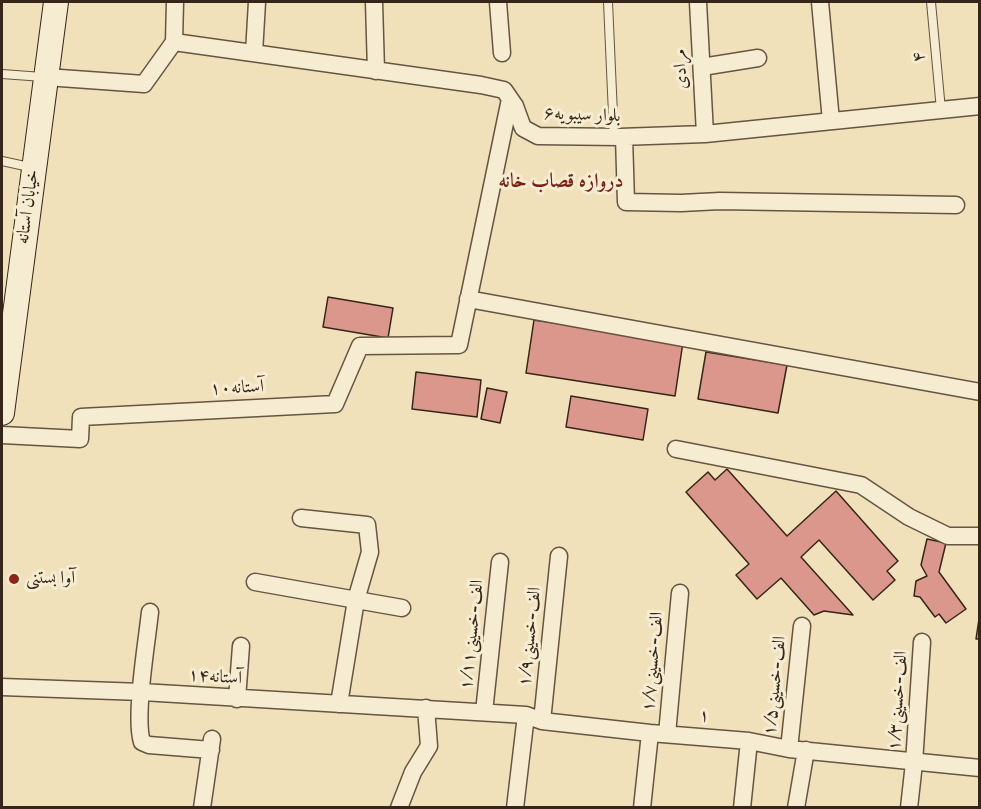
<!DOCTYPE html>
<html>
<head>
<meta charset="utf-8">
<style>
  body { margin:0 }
  #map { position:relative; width:981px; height:809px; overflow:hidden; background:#f1e1ba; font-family:"IM FELL English",serif }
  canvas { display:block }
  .frame { position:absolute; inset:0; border:3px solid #362619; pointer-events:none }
</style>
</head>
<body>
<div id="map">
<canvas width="981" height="809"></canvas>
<div class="frame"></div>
</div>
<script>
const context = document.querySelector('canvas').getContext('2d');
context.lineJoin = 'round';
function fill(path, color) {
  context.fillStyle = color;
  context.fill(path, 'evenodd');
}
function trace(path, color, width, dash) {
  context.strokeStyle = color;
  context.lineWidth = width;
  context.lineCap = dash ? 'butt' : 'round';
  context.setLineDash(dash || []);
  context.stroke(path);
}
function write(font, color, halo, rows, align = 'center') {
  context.font = font + ' "IM FELL English",Amiri,serif';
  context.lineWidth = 6;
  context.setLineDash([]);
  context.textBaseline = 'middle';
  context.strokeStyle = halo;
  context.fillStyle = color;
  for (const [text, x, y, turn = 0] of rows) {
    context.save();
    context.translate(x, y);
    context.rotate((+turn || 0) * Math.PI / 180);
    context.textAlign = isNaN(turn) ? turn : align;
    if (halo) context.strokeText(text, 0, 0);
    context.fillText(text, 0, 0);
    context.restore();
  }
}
const building = new Path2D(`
  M328,297L393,308L388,338L323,327Z
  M534,320L683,342L675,396L526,373Z
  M706,352L787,365L778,413L698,399Z
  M416,372L481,380L477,417L412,409Z
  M487,388L507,392L500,423L481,419Z
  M571,396L648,409L643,440L566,427Z
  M727,469L787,536L836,491L898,561L887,571L895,580L873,600L819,540L801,557L853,615L824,611L814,615L781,578L757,599L736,575L749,564L686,492L708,472L715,480Z
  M927,539L946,543L939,572L966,609L946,623L939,614L935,617L920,597L914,596L916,581L927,576L921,565Z
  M980,612V639H976Z`);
fill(building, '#db978b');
trace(building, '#362619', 1.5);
const lane = new Path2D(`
  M608,2L614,137
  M931,2L941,110
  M2,74L43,77
  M2,161L34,168`);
const street = new Path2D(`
  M374,2L376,71
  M498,2L502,53
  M698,2L705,134
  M820,2L831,121
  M174,42L481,85L504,90L515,106L523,128L538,136L620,137L705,134L980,106
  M254,53L257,2
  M702,67L758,58
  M46,77L144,84L174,42L175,2
  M624,137L626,202L681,203L720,201L956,205
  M468,299L980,392
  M2,435L80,439L81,417L335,404L360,346L459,345L510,99
  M676,449L861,485L909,517L948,536H980
  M301,518L367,525L370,552L356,600L339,704
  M255,582L402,608
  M150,612C147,641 134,717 142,742L149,745L211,750
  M2,687L142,692L526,715L542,721L650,733L749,741L789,749L980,768
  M237,699L241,646
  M484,712L500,562
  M542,721L559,556
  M667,734L680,593
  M789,749L802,626
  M202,808L212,739
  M399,808L413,772L429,746L426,708
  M515,808L526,715
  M642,808L650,733
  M742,808L749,741
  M796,808L806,750
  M909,808L914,763L922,642`);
const secondary = new Path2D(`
  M2,413L56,2`);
trace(lane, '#655541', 10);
trace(street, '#655541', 19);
trace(secondary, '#362619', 26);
trace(lane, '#f6ecd2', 8);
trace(street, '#f6ecd2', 16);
trace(secondary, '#f6ecd2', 24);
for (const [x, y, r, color] of [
  [14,579,6,"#8f2418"]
]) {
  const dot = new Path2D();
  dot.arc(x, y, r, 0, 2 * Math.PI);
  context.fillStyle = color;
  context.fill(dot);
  trace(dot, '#f6ecd2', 2);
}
write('18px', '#362619', '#f6ecd2', [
  ["۴",920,57,-95],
  ["مرادی",682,69,-93],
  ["۶بلوار سیبویه",582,116,2],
  ["خیابان آستانه",29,207,-82],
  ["آستانه۱۰",237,389,-3],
  ["الف-خسینی۱/۱۱",473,635,-84],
  ["الف-خسینی۱/۹",531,637,-84],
  ["الف-خسینی۱/۷",654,662,-85],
  ["آستانه۱۴",215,678,4],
  ["الف-خسینی۱/۵",776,686,-84],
  ["الف-خسینی۱/۳",899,701,-86],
  ["۱",704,717,5]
]);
write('18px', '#362619', '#f6ecd2', [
  ["آوا بستنی",26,579]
], 'left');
write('bold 20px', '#7a1f14', '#f6ecd2', [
  ["دروازه قصاب خانه",561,183]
]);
</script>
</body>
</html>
